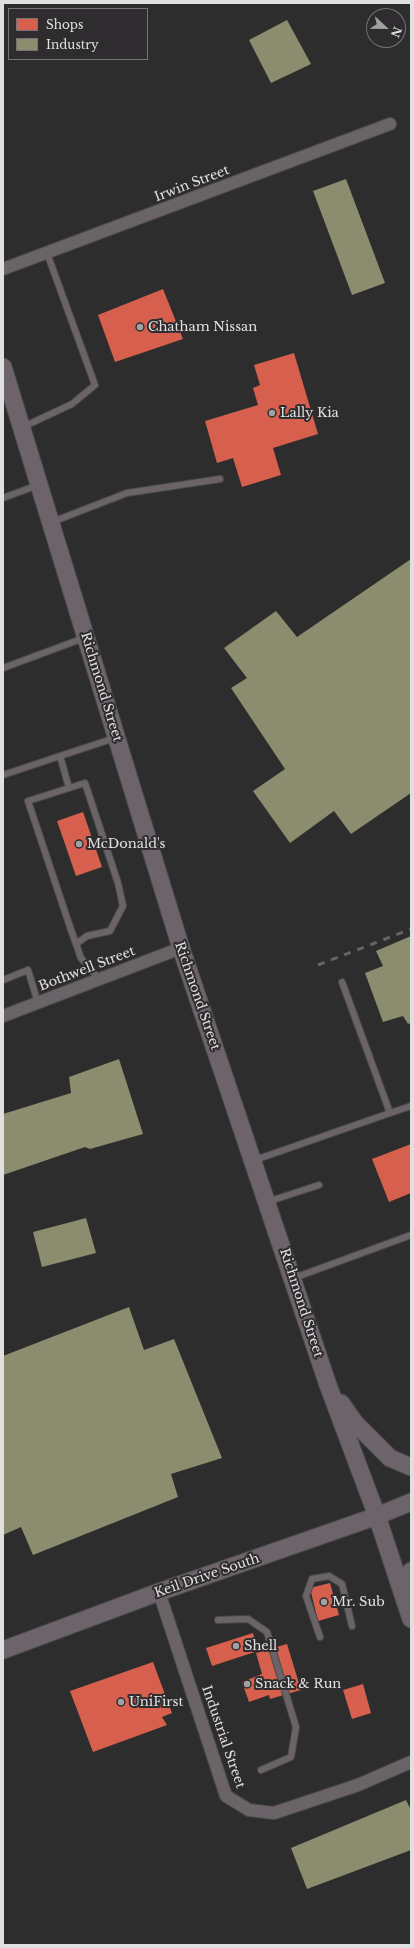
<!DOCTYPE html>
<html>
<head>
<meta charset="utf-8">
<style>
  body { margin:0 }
  #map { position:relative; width:414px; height:1948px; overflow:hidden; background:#2d2d2d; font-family:"Libre Baskerville",serif }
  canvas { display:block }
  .frame { position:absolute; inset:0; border:4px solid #e1e0e1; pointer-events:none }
  .legend { position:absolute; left:8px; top:8px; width:140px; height:52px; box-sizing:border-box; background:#2e2c2e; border:1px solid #767476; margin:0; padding:5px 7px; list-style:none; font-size:12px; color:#e1e0e1 }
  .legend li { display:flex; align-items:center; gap:8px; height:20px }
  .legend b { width:20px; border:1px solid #767476 }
  .north { position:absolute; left:366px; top:8px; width:40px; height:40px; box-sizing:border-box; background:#2e2c2e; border:1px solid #767476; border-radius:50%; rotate:112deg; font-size:11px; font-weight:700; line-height:16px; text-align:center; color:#e1e0e1 }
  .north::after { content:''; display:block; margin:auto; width:14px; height:18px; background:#a2a1a2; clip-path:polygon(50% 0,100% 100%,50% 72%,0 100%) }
</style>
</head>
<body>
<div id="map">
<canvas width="414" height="1948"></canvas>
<div class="frame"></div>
<ul class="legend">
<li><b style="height:11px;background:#d6604d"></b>Shops</li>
<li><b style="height:11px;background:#8c8c6e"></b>Industry</li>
</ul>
<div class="north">N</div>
</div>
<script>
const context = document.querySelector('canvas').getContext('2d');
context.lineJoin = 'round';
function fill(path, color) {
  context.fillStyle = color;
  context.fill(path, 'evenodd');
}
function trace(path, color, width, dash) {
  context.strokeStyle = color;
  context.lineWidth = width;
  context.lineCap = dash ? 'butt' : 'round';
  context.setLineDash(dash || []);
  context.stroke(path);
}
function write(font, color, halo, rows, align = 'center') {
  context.font = font + ' "Libre Baskerville",serif';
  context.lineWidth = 4;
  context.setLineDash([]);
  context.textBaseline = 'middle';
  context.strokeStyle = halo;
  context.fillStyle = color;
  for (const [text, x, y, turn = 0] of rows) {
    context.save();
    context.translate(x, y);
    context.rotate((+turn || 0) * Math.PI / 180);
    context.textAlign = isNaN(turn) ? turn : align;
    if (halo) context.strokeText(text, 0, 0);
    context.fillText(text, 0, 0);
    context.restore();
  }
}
fill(new Path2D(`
  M163,289L183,339L115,362L98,315Z
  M294,353L318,434L273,448L281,475L242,487L233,458L217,463L205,421L258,405L253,388L260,385L254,365Z
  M83,812L102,867L76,876L57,821Z
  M411,1144V1193L389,1202L372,1159Z
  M330,1583L339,1615L318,1621L310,1588Z
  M253,1633L258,1651L212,1666L206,1648Z
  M287,1644L301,1690L270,1699L269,1695L249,1702L242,1682L262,1674L256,1653Z
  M153,1662L172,1713L162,1717L167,1725L93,1752L70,1691Z
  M363,1684L371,1713L352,1719L343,1690Z`), '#d6604d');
fill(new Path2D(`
  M287,20L311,64L271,83L249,40Z
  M346,179L385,283L352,295L313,191Z
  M411,559V793L351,834L334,811L290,843L253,791L285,769L231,688L247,678L224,648L276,611L297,637Z
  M411,936V1023L408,1024L403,1016L383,1022L365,973L383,966L376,951Z
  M119,1059L143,1134L90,1149L85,1147L3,1175V1114L71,1093L69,1077Z
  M86,1218L96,1253L42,1267L33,1232Z
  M129,1307L144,1350L174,1339L222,1458L171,1474L178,1497L33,1555L21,1527L3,1535V1356Z
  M406,1800L411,1810V1850L307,1889L291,1848Z`), '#8c8c6e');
const lane = new Path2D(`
  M23,427L72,404L95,385L47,253
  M3,498L38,485
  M52,522L127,493L220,479
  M3,668L84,638
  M3,775L60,756
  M69,788L60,756L115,738
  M76,944L87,936L110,931L123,906L118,883L85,783L28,801L70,927L81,958L99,979
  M3,980L28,970L38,1003
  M390,1113L411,1106
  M255,1160L390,1113L342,982
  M267,1202L319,1185
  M294,1278L411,1235
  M218,1620L248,1619L267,1632L296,1727L291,1757L261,1770
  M320,1637L306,1596L312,1579L329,1576L342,1584L352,1626`);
const street = new Path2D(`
  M3,269L390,124
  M3,1016L181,948
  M159,1592L226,1796L249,1810L274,1813L358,1785L411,1762`);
const secondary = new Path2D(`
  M3,367L181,948L328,1385L377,1516L411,1619
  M341,1403L355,1423L390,1458L411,1467
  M411,1571L410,1576L411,1583
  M3,1650L159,1592L377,1516L411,1502`);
trace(lane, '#4a4a4a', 8);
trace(street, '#4a4a4a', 14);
trace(secondary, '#4a4a4a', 19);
trace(lane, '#6a6368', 6);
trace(street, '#6a6368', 12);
trace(secondary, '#6d646b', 17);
trace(new Path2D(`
  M318,965L411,929`), '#686466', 3, [7, 7]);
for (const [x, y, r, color] of [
  [140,327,4,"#a2a1a2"],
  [272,413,4,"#a2a1a2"],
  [79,844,4,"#a2a1a2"],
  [324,1602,4,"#a2a1a2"],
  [236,1646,4,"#a2a1a2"],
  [247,1684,4,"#a2a1a2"],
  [121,1702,4,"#a2a1a2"]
]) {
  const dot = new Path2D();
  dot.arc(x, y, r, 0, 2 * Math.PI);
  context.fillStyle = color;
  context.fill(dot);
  trace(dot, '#2e2c2e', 1.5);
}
write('13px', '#e1e0e1', '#2e2c2e', [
  ["Irwin Street",192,184,-21],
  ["Richmond Street",101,687,73],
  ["Bothwell Street",87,969,-21],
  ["Richmond Street",197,996,71],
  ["Richmond Street",301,1303,72],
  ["Keil Drive South",207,1576,-19],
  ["Industrial Street",223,1737,71]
]);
write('13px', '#e1e0e1', '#2e2c2e', [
  ["Chatham Nissan",148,327],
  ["Lally Kia",280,413],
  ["McDonald's",87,844],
  ["Mr. Sub",332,1602],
  ["Shell",244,1646],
  ["Snack & Run",255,1684],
  ["UniFirst",129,1702]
], 'left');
</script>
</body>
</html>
